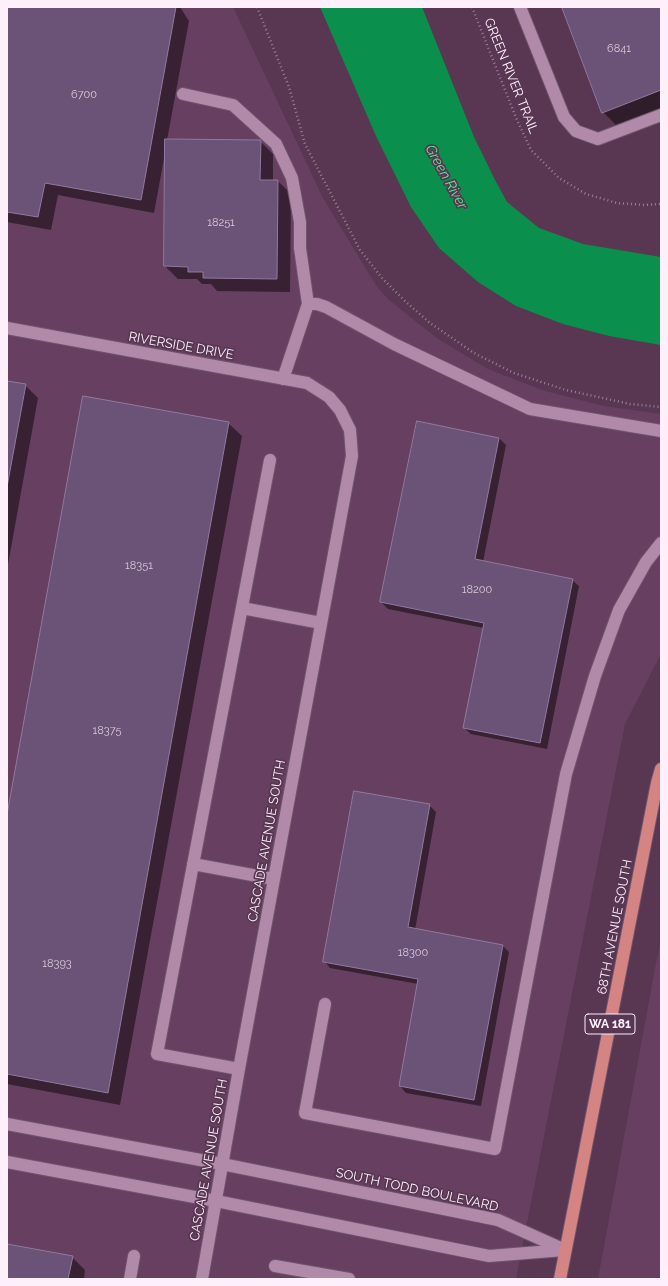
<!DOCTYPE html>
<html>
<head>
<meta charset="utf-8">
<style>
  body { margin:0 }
  #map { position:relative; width:668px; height:1286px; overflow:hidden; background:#593753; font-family:Raleway,sans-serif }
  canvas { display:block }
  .frame { position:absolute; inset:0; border:8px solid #fdf0fb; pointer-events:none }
</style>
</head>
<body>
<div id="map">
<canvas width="668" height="1286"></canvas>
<div class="frame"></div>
</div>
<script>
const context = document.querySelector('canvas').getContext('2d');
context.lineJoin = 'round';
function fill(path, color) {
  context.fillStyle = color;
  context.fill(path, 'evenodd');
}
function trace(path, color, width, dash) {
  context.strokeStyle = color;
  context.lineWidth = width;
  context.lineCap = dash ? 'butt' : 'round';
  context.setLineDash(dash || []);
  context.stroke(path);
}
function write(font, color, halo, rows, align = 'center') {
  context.font = font + ' Raleway,sans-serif';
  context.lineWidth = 3.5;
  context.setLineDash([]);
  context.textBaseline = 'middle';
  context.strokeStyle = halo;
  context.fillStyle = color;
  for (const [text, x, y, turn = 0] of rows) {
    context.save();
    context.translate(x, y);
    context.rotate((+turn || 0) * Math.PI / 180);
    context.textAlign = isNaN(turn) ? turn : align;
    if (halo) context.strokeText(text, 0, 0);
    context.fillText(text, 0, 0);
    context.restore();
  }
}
fill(new Path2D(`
  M7,7H233L323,198L377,287L389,300L438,339L488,369L542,390L604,406L661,414V654L625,724L516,1279H7Z
  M661,941V1279H598L656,963Z`), '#673f60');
fill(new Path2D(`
  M320,7H422L474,137L495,180L507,202L539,228L583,244L661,257V345L609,336L563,324L516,306L478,282L439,248L411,207L376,136Z`), '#0a8f4d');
fill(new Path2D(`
  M7,7H180L189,21L167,140L260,141L273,154V181H278L291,194L290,292L217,291L211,284H202L197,279H178L165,266V153L154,213L58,195L51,230L7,222Z
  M563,7H661V108L616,125L603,112Z
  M7,382L25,385L38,398L7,570Z
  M417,422L499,438L506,445L483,562L572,580L579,586L547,749L471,734L464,728L484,628L388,609L381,602Z
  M228,423L242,436L120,1105L7,1084V821Z
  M429,805L436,812L415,930L502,945L509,952L481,1106L406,1093L400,1086L418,984L330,968L324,961Z
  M7,1245L72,1257L85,1270L84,1279H7Z`), '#0007');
const building = new Path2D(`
  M7,7H176L141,200L45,183L38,217L7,212Z
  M562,7H661V90L602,113Z
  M165,139L261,140L260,180H278L277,279L203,278V272H188V267L164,266Z
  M7,381L26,384L7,487Z
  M83,396L229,422L108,1093L7,1074V815Z
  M417,421L499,438L475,559L573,579L540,743L463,728L484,623L380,602Z
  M354,791L430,804L408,927L503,945L474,1100L399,1086L418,979L323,962Z
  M7,1244L73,1256L68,1279H7Z`);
fill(building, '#6a5377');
trace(building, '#9279a0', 1);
const minor = new Path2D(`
  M520,7L564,117L576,131L598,139L661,115
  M183,94L233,105L276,144L292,178L300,222V248L308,304
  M7,328L307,383L329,397L340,410L350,430L352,456L239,1069L202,1279
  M283,379L308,304H317L326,307L394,344L530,409L661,431
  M242,608L321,623
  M193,864L274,879
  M325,1004L305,1113L495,1149L566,774L595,676L619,610L646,562L661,543
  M239,1069L157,1054L270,460
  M7,1124L222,1164L498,1220L565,1250
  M7,1162L216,1201L489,1256L564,1250
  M275,1266L349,1279
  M130,1279L134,1256`);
const major = new Path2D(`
  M560,1279L657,783L661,769`);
trace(minor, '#6f546b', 14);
trace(major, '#6f546b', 14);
trace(new Path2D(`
  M257,7L289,87L305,144L360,250L382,278L406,302L430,323L474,353L514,373L566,390L630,404L661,407
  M472,7L517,120L531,150L559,178L586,194L617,203L644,205L661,204`), '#987e93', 2.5, [1, 3]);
trace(minor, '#b18aaa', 12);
trace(major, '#d48483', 12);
write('11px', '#d8c9da', null, [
  ["6841",619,49],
  ["6700",84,95],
  ["18251",221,223],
  ["18351",139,566],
  ["18200",477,590],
  ["18375",107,731],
  ["18300",413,953],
  ["18393",57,964]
]);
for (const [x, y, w] of [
  [610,1024,50]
]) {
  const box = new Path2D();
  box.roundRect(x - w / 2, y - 10, w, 20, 3);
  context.fillStyle = '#593753';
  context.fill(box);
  trace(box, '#fdf0fb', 1);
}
write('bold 12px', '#fdf0fb', null, [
  ["WA 181",610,1024]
]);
write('13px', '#fdf0fb', '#593753', [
  ["GREEN RIVER TRAIL",511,76,68],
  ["RIVERSIDE DRIVE",181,346,10],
  ["CASCADE AVENUE SOUTH",267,841,-80],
  ["68TH AVENUE SOUTH",615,927,-79],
  ["CASCADE AVENUE SOUTH",209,1160,-80],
  ["SOUTH TODD BOULEVARD",417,1190,12]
]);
write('italic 14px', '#5be991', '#593753', [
  ["Green River",446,177,61]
]);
</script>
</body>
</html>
